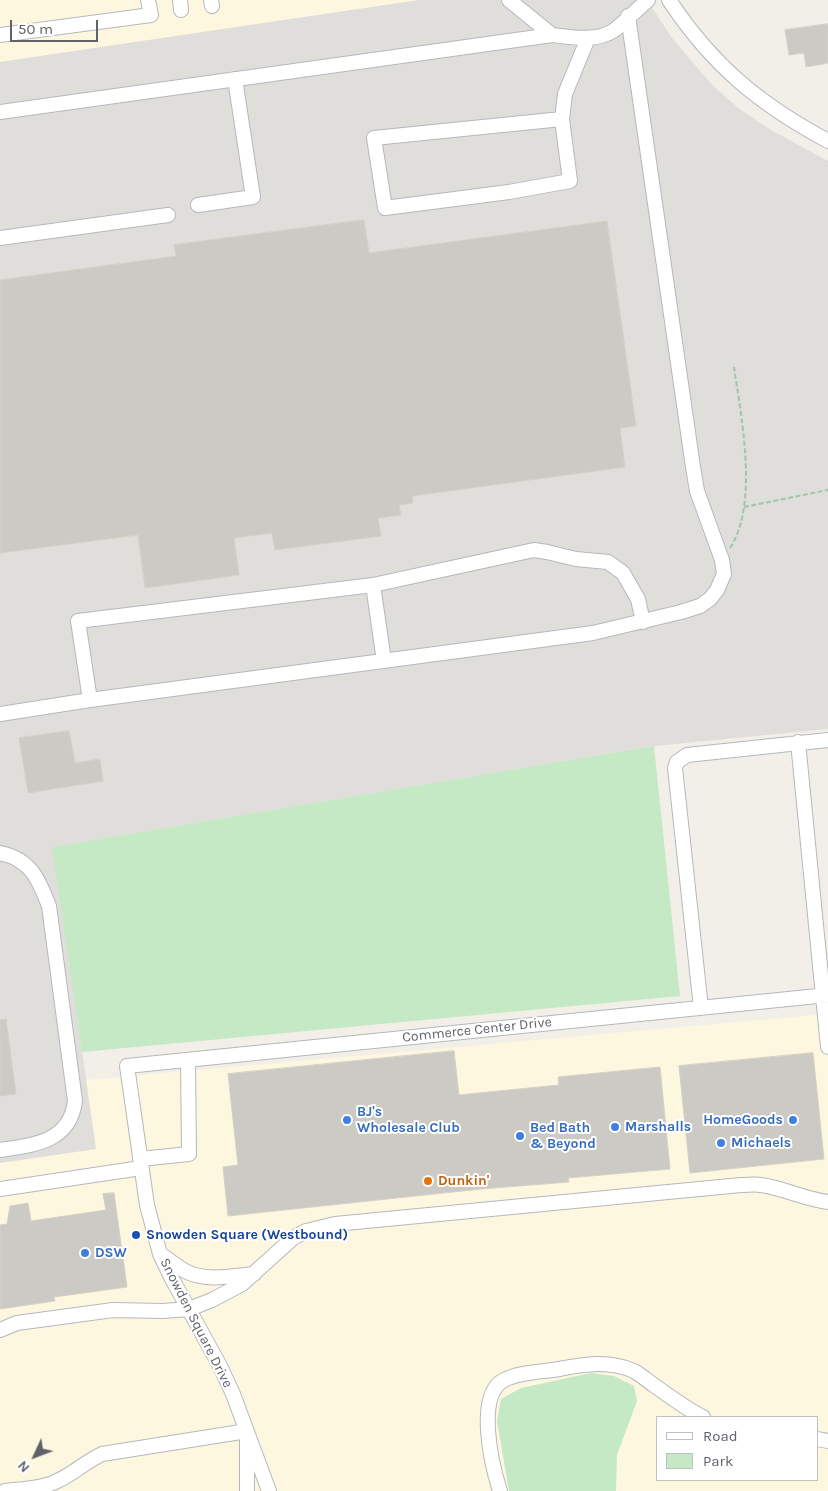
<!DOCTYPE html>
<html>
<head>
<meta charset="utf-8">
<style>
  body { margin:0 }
  #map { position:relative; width:828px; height:1491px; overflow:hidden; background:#f1efe8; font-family:Karla,sans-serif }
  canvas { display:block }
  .legend { position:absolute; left:656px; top:1416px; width:162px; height:65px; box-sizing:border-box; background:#fff; border:1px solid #bfc1c3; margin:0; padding:6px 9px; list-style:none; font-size:15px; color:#5f6368 }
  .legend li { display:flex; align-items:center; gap:10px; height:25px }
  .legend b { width:25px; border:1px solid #bfc1c3 }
  .north { position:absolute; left:10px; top:1431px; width:50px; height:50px; -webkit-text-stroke:4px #fff; paint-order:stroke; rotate:227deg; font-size:14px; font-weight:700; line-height:20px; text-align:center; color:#5f6368 }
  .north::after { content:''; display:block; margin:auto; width:18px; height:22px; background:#5f6368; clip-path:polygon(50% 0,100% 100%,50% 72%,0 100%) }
  .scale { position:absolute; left:10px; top:20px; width:88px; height:22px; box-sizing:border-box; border:2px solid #5f6368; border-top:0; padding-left:6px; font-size:15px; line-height:18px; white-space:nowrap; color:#5f6368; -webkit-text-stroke:4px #fff; paint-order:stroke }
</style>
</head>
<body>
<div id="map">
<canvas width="828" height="1491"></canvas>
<ul class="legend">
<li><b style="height:6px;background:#fff"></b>Road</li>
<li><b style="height:14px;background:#c5e8c5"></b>Park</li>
</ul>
<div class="north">N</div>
<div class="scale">50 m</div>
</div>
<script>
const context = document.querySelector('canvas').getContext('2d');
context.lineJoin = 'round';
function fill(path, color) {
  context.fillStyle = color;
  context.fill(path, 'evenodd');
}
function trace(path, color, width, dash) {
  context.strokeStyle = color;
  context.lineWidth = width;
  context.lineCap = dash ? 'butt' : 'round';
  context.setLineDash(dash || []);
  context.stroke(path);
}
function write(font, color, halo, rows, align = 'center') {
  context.font = font + ' Karla,sans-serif';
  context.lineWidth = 4;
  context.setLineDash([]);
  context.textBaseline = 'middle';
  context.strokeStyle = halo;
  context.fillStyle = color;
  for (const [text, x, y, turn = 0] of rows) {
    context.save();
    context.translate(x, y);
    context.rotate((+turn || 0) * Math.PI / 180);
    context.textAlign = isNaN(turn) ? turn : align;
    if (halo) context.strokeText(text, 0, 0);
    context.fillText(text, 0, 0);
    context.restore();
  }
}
fill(new Path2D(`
  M0,0H419L0,62Z
  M828,1014V1491H0V1163L96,1149L86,1080ZM657,1417H817V1480H657Z`), '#fef7e0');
fill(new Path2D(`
  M419,0H647L672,38L713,86L741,110L771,130L828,161V729L654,746L53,847L96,1149L0,1163V62Z`), '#e0deda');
fill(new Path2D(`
  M654,746L680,996L82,1052L52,847Z
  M591,1373L614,1376L634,1386L637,1401L617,1455L616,1491H509L497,1421L501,1399L521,1388Z`), '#c5e8c5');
const building = new Path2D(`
  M828,24V63L806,67L804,53L789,55L785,30Z
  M364,220L369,253L607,221L636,426L620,428L625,467L412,496L413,503L399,505L401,515L378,518L381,536L275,550L272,533L234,538L239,575L145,588L138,535L0,553V280L176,256L174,245Z
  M69,731L75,763L100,759L103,781L28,793L19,738Z
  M6,1019L16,1094L0,1096V1020Z
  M454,1051L459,1095L559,1085L558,1077L660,1067L670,1169L568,1178L569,1182L481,1189L228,1216L223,1167L238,1165L228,1074Z
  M813,1053L824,1159L690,1173L679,1066Z
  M114,1193L127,1287L54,1297L55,1301L0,1309V1225L7,1224L10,1206L28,1203L31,1221L106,1210L103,1194Z`);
fill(building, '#cccac5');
trace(building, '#d6d1c6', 1);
const minor = new Path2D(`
  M180,0L181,10
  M211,0L212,6
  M509,0L552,35
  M669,0C712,65 759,104 828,141
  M0,35L151,15L148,0
  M0,112L552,35C571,37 595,42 613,31C625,22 636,10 648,0
  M562,119L374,138L385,208L509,192L570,181L562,119L565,94L588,38
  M198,205L253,197L235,79
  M0,238L168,215
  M373,585L384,661
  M90,700L78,621L373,585L534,550L547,552L576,559L608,562L623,573L638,599L643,622
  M0,714L90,700L593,633L681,612L700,606L710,599L717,590L724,574L722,560L697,491L693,467L628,16
  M798,742L828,1047
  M0,853C31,859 39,880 49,906L75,1101C70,1142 34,1145 0,1150
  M701,1008L675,768L677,762L687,755L828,740
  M140,1159L189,1154L188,1060
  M0,1189L141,1168
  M162,1255C169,1260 177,1266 185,1271C206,1282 231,1276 254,1274
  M0,1330L17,1323L113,1310L163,1311L189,1309L212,1300L242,1284L293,1238L306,1231L335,1224L741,1185C748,1185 755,1184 761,1185C784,1188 804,1199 828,1202
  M817,1439L828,1441
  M247,1440V1491
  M5,1491C21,1489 40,1489 55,1482C72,1475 85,1462 102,1454L247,1431
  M269,1491L233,1394L220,1366L171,1277L160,1254L147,1205L127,1066L828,995
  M500,1491C492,1466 475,1395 504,1380C519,1372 542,1372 559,1369C585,1364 609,1360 634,1371C641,1375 648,1381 655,1386C671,1397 686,1409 703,1417`);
trace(minor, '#b5b8bc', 16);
trace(new Path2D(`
  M744,507L828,490
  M730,548C759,504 741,416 734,367`), '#9cc7a9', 2, [5, 2.5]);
trace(minor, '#fff', 14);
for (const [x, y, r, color] of [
  [347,1120,5,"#3f7fe0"],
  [793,1120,5,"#3f7fe0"],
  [615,1127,5,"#3f7fe0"],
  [520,1136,5,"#3f7fe0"],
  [721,1143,5,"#3f7fe0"],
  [428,1181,5,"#e8710a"],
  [136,1235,5,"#1a4fb4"],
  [85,1253,5,"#3f7fe0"]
]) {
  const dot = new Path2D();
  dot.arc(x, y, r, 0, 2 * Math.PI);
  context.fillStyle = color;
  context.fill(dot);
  trace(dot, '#fff', 2);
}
write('14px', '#5f6368', '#fff', [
  ["Commerce Center Drive",477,1030,-6],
  ["Snowden Square Drive",196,1323,63]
]);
write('bold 14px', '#366cbe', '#fff', [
  ["BJ's",357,1112],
  ["Wholesale Club",357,1128],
  ["HomeGoods",783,1120,"right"],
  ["Marshalls",625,1127],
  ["Bed Bath",530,1128],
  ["& Beyond",530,1144],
  ["Michaels",731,1143],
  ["DSW",95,1253]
], 'left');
write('bold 14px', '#c56008', '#fff', [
  ["Dunkin'",438,1181]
], 'left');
write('bold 14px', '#164399', '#fff', [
  ["Snowden Square (Westbound)",146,1235]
], 'left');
</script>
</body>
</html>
